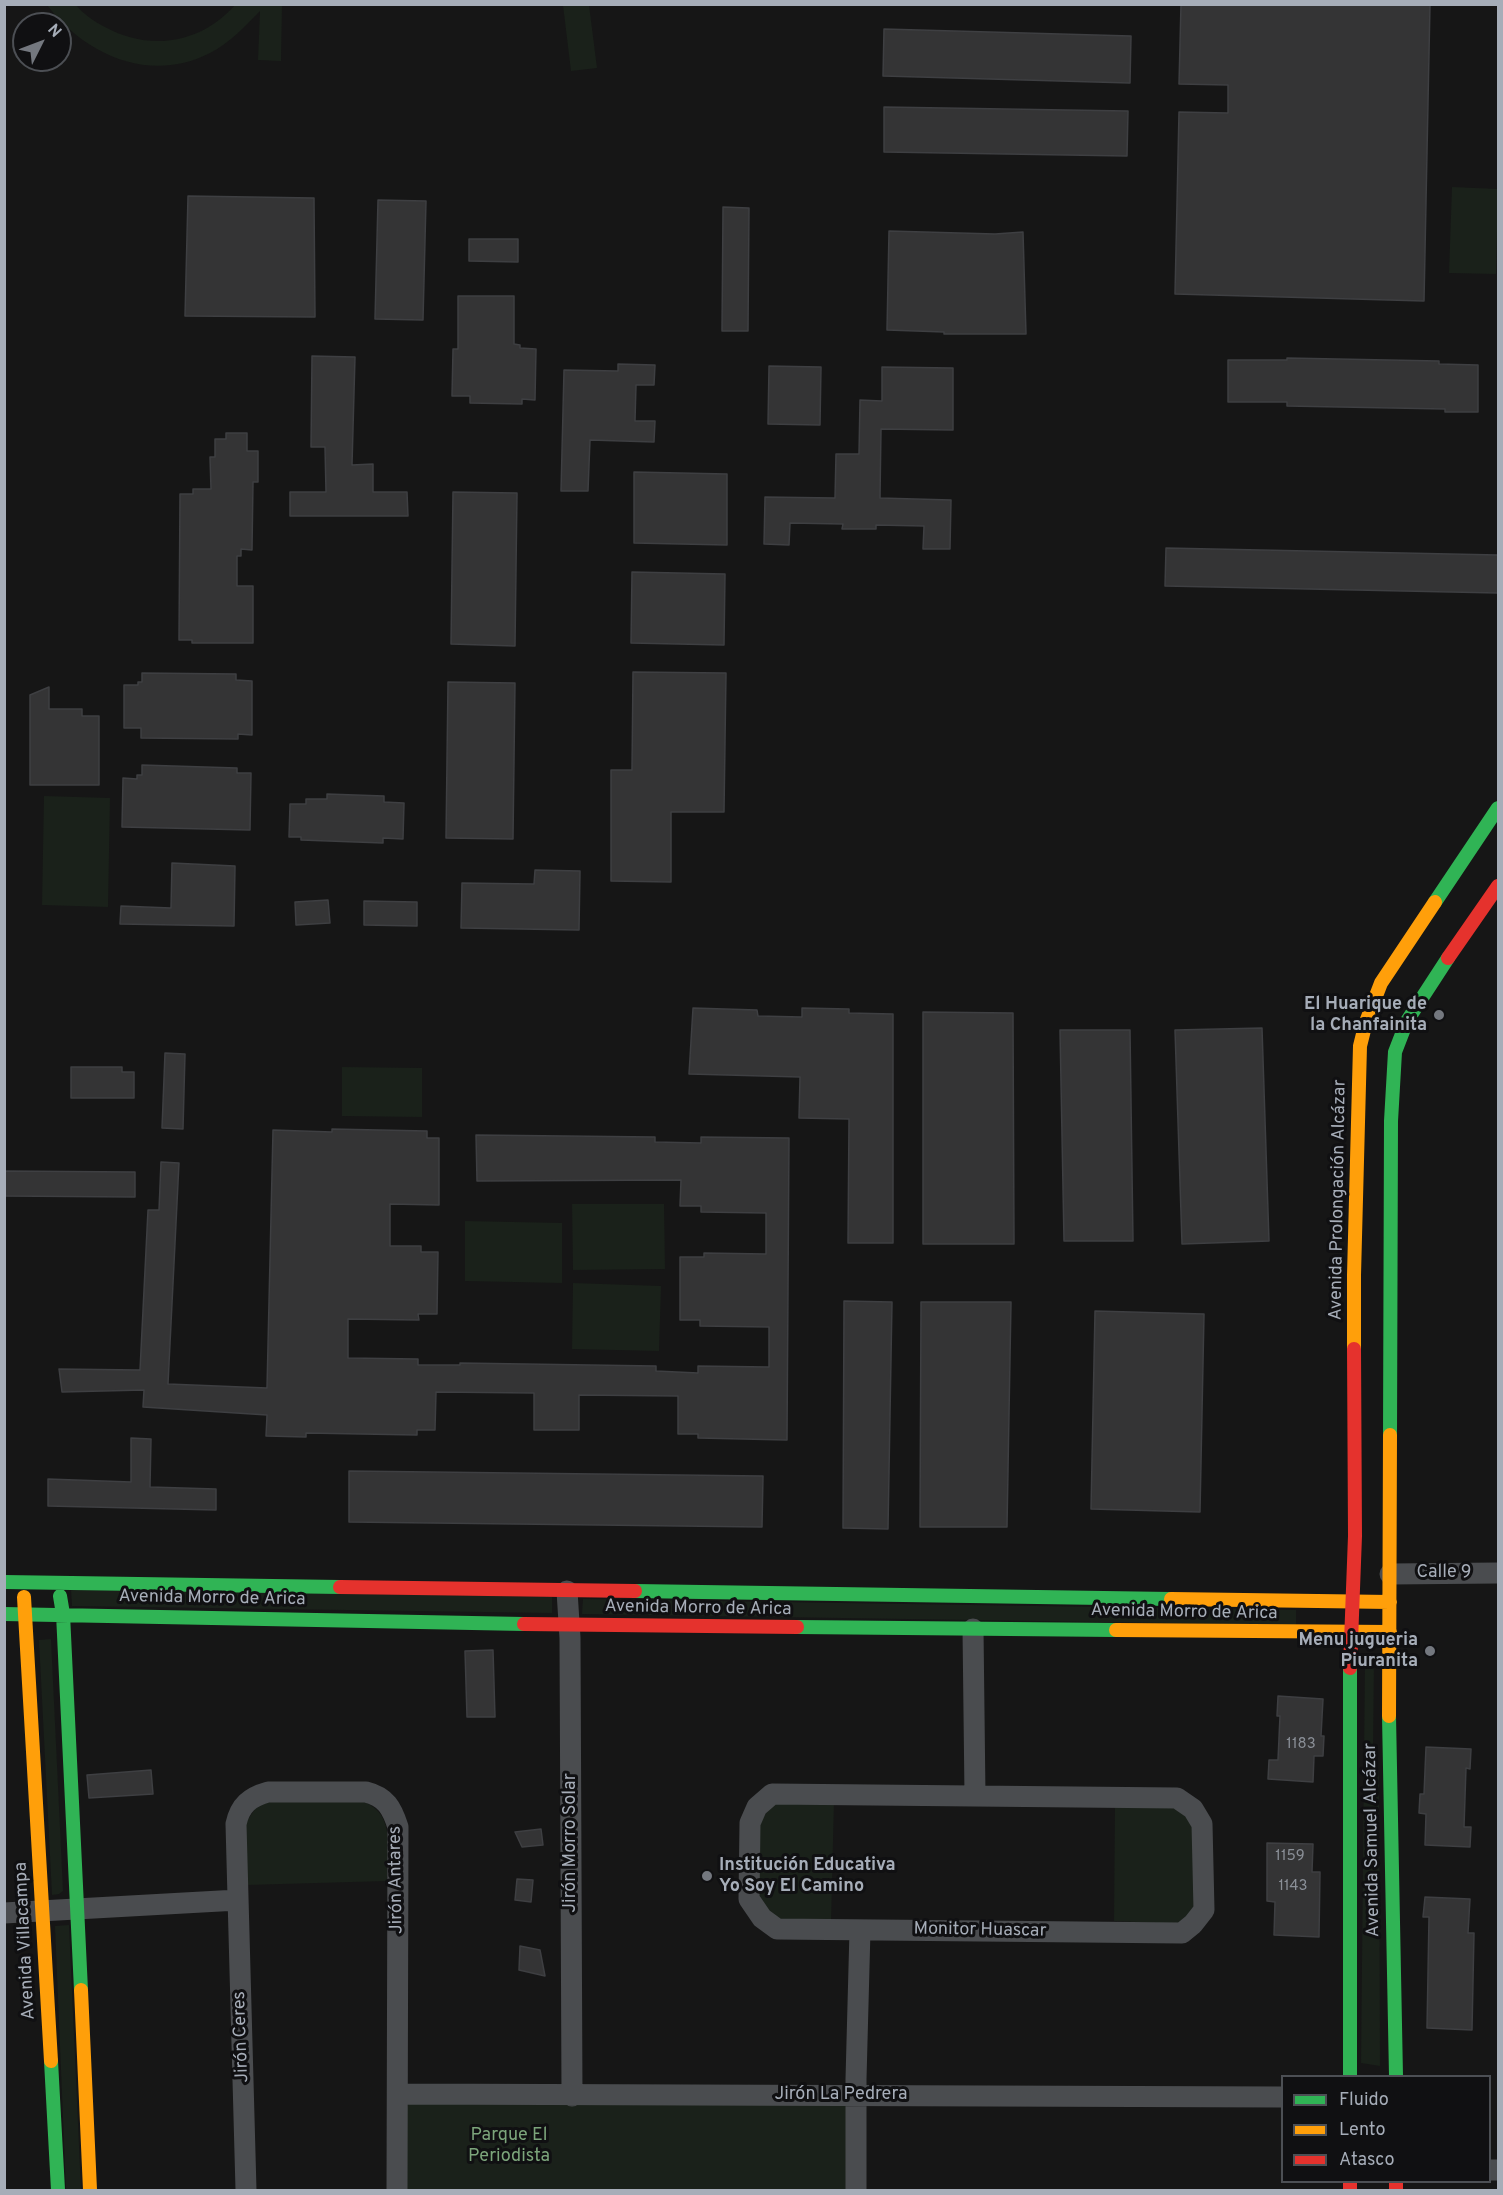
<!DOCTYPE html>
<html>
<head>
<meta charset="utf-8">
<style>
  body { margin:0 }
  #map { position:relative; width:1503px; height:2195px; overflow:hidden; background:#161616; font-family:Overpass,sans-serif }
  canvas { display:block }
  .frame { position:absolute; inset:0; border:6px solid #a6adb8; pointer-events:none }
  .legend { position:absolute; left:1281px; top:2075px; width:210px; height:108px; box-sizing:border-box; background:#101012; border:2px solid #4c4f54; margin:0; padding:8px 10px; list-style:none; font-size:18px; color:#a6adb8 }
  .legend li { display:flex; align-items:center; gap:12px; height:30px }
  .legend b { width:30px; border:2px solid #4c4f54 }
  .north { position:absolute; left:12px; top:12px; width:60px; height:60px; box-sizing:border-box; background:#101012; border:2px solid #4c4f54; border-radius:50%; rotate:48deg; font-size:16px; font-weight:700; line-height:24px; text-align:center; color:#a6adb8 }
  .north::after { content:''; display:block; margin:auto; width:21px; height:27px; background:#74787f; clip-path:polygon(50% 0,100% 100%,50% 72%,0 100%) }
</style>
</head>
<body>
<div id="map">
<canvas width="1503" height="2195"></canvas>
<div class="frame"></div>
<ul class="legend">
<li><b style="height:8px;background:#30b455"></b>Fluido</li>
<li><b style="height:8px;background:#ff9f0a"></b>Lento</li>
<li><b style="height:8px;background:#e5322d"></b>Atasco</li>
</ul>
<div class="north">N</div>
</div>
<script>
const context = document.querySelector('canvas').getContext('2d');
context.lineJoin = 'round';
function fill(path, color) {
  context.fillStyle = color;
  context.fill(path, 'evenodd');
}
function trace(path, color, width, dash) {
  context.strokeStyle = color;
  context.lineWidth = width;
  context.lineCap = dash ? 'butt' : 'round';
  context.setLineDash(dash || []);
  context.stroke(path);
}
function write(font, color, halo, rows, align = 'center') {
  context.font = font + ' Overpass,sans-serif';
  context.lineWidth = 6;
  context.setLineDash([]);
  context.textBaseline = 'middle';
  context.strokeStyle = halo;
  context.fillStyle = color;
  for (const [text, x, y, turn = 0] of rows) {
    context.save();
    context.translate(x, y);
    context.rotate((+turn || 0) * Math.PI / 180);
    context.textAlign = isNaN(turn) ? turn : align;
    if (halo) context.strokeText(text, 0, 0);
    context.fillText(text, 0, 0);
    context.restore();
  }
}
fill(new Path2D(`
  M47,5H76C83,14 95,22 105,27C150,52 202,43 235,5H282L281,61L258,60L260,11C245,26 230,43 210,53C150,84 85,55 47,5Z
  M563,5H589L597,68L571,71Z
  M1452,187L1498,189L1496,274L1449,273Z
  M44,796L110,798L108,907L42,905Z
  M342,1067L422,1068V1117L342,1116Z
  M572,1204H664L665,1269L573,1270Z
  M465,1221L562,1223V1283L465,1281Z
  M573,1283L661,1286L659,1351L572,1349Z
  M71,1589L552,1597V1613L72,1606Z
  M583,1599L1296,1610V1625L582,1614Z
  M51,1639L63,1891L59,1894L52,1895L39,1640Z
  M1374,1658L1373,1754L1379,1772L1380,2066L1361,2063L1365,1659Z
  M774,1800L834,1801L831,1923L779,1924L760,1910L752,1836Z
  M268,1802H364C396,1814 387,1852 387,1881L247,1885L245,1824L255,1809Z
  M1115,1803L1176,1807L1196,1826L1198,1908L1182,1924L1114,1921Z
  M69,1925L81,2190H66L55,1926Z
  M411,2100L847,2105V2190H404L405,2110Z`), '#1a211a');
const building = new Path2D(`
  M1181,4H1430L1424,301L1175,294L1179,112L1228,113V85L1179,84Z
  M884,29L1131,36L1130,83L883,76Z
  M884,107L1128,111L1127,156L884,152Z
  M188,196L314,198L315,317L185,316Z
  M378,200L426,201L423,320L375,319Z
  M723,207L749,208L748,331H722Z
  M889,231L995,234L1023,232L1026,334H944V332L887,330Z
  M469,239H518V262L469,261Z
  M458,296H514V344L520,345V348L536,349L535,400L522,399V404L470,403V396H452L453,349H458Z
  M312,356L355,357L352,465L373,464V492H407L408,516H290V492H326L325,447H311Z
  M1287,358L1439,361V364L1478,365V412H1445V409L1287,406V402H1228V360H1287Z
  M618,364L655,365L654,385H636L635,421H655L654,442L590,440L588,491H561L564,370L618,371Z
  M769,366L821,367L820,425L768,424Z
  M882,367L953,368V430L881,429L880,498L951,500L950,549H923L924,526L876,525V529H842L843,524L790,523L789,545L764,544L765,497L835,498L836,454H859L860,400L882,401Z
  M226,433H247V451H258V482H253L252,550L241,549V556H237V586H253V643H192V640H179L180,494H193V489H211L210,457H215V439H226Z
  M634,472L727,474V545L634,543Z
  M453,492L517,493L515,646L451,644Z
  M1166,548L1498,555V593L1165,586Z
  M632,572L725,574L724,645L631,643Z
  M633,672L726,673L724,812H671V882L611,881V770H632Z
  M142,673L236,674V680L252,681V735L238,734V739L141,738V728H124V685H138V682H142Z
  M448,682L515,683L513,839L446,838Z
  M49,687V709H82V716H99V785H30V695Z
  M142,765L237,768V773H251L250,830L122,827L123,778L137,779V775H142Z
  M327,794L384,796V802L404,803L403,839L383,838V843L301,840V837H289L290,804H306V799H327Z
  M172,863L235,866L234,926L120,924L121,906L171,908Z
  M535,870L580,871L579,930L461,928L462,883L534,884Z
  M328,900L330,923L296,925L295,902Z
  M364,901L417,902V926L364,925Z
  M693,1008L757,1010L758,1016L802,1017V1008L849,1009V1013L893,1014V1243H848L849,1119L799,1118L800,1077L689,1074Z
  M923,1012L1013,1013L1014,1244H923Z
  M1262,1028L1269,1241L1182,1244L1175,1030Z
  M1060,1030H1130L1133,1241H1064Z
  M165,1053L185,1054L183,1129L162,1128Z
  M71,1067H122V1072H134V1098H71Z
  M332,1129L427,1131V1138H439V1205L390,1204V1246H421V1252H438L437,1314H418L419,1320L348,1319V1358L418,1359V1365H460V1363L656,1366V1371L698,1373V1366L769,1367V1327L700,1326V1320H680V1257H704V1253L766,1254V1213L701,1212V1206H680L681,1180L477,1181L476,1135L655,1137V1142L701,1143V1137L789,1138L787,1440L698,1438V1434H678V1396L579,1395V1430H534V1393L436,1392L435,1430H417V1435L306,1433V1437L266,1436L267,1415L143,1407L144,1390L62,1392L59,1369L140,1370L148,1210H159L161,1162L179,1163L168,1384L267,1388L273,1130L332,1132Z
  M4,1171L135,1172V1197L4,1196Z
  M844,1301L892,1302L888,1529L843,1528Z
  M921,1302H1011L1007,1527H920Z
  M1095,1311L1204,1314L1200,1512L1091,1509Z
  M131,1438L151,1439L150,1487L216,1489V1510L48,1506V1479L131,1482Z
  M349,1471L763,1476L762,1527L349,1522Z
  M493,1650L495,1717H467L465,1651Z
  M1278,1696L1323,1699L1321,1736H1324L1323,1756H1314L1313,1782L1268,1779L1269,1760H1278L1280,1716H1277Z
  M1426,1747L1471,1749L1470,1769L1466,1768L1464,1827H1471L1470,1847L1425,1845L1426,1814L1419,1813L1420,1794H1424Z
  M151,1770L153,1794L89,1798L87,1775Z
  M541,1829L543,1845L522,1847L515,1832Z
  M1267,1843L1313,1844L1312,1872H1320L1319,1937L1274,1935L1275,1902L1267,1901Z
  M517,1879L533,1880L531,1902L515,1900Z
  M1425,1897L1470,1899L1468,1933H1474L1472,2030L1427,2028L1429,1917H1423Z
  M520,1946L540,1950L545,1976L519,1970Z`);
fill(building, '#343435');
trace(building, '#3e3f42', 1.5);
trace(new Path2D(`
  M1390,1574L1498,1573
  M567,1591L570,1638L572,2096
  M973,1629L975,1796
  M772,1794L1177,1798L1193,1809L1202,1824L1204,1910L1193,1924L1182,1933L777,1929L762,1918L749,1899L750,1823L757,1807Z
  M4,1913L238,1900
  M399,2094L1282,2097
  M1490,2170H1498
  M246,2190L236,1824C240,1805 250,1797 268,1792H366C386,1797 392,1808 398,1827L397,2190
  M856,2190V2079L860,1930`), '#4a4c4f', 21);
trace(new Path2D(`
  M1435,902L1498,808
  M1390,1435L1391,1121L1395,1052L1407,1021L1448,958
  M4,1582L340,1587
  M635,1591L1171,1599
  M60,1596L63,1614L81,1990
  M4,1614L524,1624
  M797,1627L1116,1630
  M1350,1668V2076
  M1389,1716L1396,2076
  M51,2061L58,2190`), '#30b455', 14);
trace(new Path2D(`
  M1354,1349V1275L1360,1046L1366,1022L1381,983L1435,902
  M24,1597L51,2061
  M1171,1599L1390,1602
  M1116,1630L1390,1632
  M1389,1716L1390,1435
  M81,1990L90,2190`), '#ff9f0a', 14);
trace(new Path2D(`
  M1448,958L1498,886
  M340,1587L635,1591
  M524,1624L797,1627
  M1350,1668L1355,1536L1354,1349
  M1350,2182V2190
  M1396,2182V2190`), '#e5322d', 14);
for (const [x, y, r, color] of [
  [1439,1015,6,"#74787f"],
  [1430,1651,6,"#74787f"],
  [707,1876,6,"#74787f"]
]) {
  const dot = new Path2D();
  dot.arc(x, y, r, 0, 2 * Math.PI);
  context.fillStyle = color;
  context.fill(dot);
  trace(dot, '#101012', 2);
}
write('15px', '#8a8f97', null, [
  ["1183",1301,1745],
  ["1159",1290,1857],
  ["1143",1293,1887]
]);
write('bold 18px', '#a6adb8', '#101012', [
  ["El Huarique de",1427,1005],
  ["la Chanfainita",1427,1026],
  ["Menu jugueria",1418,1641],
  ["Piuranita",1418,1662],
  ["Institución Educativa",719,1866,"left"],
  ["Yo Soy El Camino",719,1887,"left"]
], 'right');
write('18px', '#a6adb8', '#101012', [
  ["Avenida Prolongación Alcázar",1339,1200,-89],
  ["Calle 9",1444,1573],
  ["Avenida Morro de Arica",212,1599,1],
  ["Avenida Morro de Arica",698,1609,1],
  ["Avenida Morro de Arica",1184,1613,1],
  ["Avenida Samuel Alcázar",1373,1840,-91],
  ["Jirón Morro Solar",571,1843,-90],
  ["Jirón Antares",397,1880,-91],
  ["Monitor Huascar",980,1931,1],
  ["Avenida Villacampa",26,1941,-93],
  ["Jirón Ceres",242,2037,-92],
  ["Jirón La Pedrera",841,2095]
]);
write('18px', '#7ca57b', '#101012', [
  ["Parque El",509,2136],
  ["Periodista",509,2157]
]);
</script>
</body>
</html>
